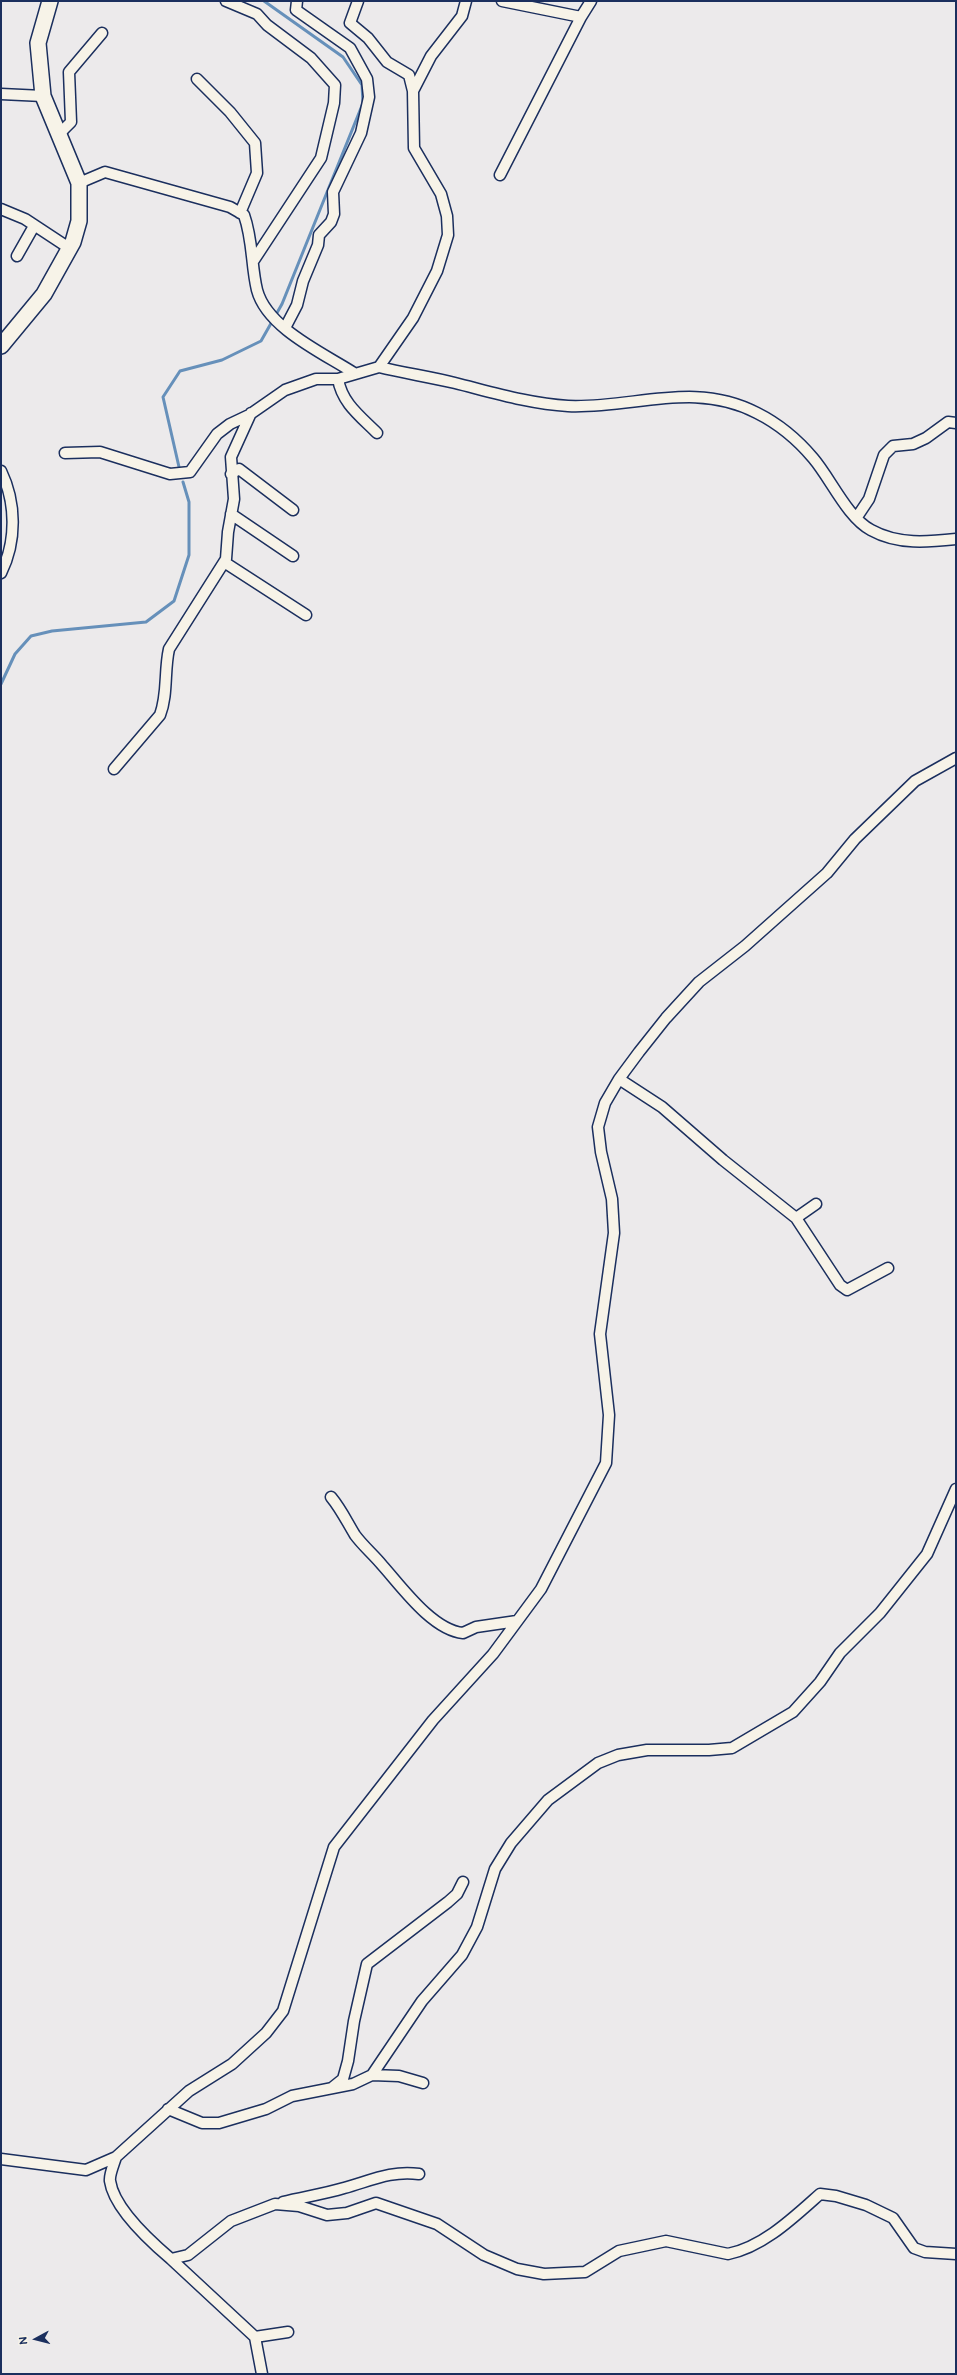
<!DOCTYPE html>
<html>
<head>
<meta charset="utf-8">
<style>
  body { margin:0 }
  #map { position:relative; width:957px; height:2375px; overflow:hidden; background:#eceaeb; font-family:"Balsamiq Sans",sans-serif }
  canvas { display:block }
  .frame { position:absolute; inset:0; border:2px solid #1b2f5e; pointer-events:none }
  .north { position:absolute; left:16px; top:2319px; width:40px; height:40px; -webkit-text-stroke:3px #f7f3e8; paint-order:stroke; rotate:263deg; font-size:11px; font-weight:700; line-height:16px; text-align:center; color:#1b2f5e }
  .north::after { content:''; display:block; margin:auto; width:14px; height:18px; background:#1b2f5e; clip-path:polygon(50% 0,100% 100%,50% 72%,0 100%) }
</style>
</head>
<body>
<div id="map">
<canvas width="957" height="2375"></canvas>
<div class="frame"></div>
<div class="north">N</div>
</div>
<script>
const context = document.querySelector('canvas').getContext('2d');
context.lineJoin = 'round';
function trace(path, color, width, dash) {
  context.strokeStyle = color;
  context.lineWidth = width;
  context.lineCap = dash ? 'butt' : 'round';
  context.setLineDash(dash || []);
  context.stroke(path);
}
trace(new Path2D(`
  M179,467L163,397L180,371L222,360L261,341L282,304L363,103L362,85L343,57L264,1
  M1,684L15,654L31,636L52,631L146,622L174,601L189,555V502L183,482`), '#6690ba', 3);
const street = new Path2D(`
  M226,1L257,14L267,25L311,58L335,85L334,103L321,158L254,260
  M581,17L591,1
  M197,79L230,112L255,143L257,173L240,213
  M413,91L431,56L462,16L466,1
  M1,94L43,96
  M59,134L71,122L69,72L102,33
  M500,175L581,17L502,1
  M79,183L105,172L230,207L244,215C253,240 251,265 257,290C267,328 323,353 354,373
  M1,209L25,219L69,248
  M17,256L34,226
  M285,328L297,305L303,281L318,245L319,235L331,222L334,214L333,192L361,133L369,97L367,79L350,48L296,10L297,1
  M379,367C404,373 430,377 455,383C491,392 530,404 568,406C633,409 694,380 757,413C779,424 797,439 813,458C831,479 847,517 871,530C898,545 928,542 956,539
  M338,379C342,403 360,416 377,433
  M65,453L100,452L170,474L190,472L217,434L230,424L249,415L285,390L316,379H338L379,367L413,318L437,271L448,235L447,216L441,194L414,148L413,91L409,75L387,62L368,38L350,23L358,1
  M1,471C16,502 17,541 1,573
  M231,474L239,469L293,510
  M231,514L293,556
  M857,517L869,499L884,455L893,446L913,444L926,438L948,422L956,423
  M224,562L306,615
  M114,769L160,715C168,694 164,671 169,649L226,559L228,532L234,499L231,457L251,413
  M619,1079L662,1107L723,1160L796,1218L840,1285L847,1290L888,1268
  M796,1218L816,1204
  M331,1497C341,1509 347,1522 355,1535C363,1546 374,1555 382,1565C401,1586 432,1630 463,1633L476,1627L517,1621
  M372,2075L399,2076L423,2083
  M333,2087L343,2079L348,2061L354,2021L367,1964L448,1902L457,1894L463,1882
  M168,2109L202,2123H219L266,2109L292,2096L353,2084L372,2075L422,2001L462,1955L477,1927L495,1869L511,1843L548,1800L598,1763L618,1755L647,1750H709L732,1748L793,1712L820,1682L840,1653L880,1613L927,1554L956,1489
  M116,2157C114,2164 109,2175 110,2181C114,2209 151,2242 171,2259L188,2255L231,2221L275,2204L299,2206L327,2215L347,2213L376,2203L437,2224L484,2255L517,2269L544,2274L585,2272L619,2251L666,2241L728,2254C763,2247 793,2218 820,2194L836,2196L866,2205L893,2218L914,2248L925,2252L956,2254
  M1,2159L86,2170L116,2157L189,2091L232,2064L266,2033L283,2011L334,1847L433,1720L493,1654L541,1589L606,1463L609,1415L600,1334L614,1233L612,1199L601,1152L598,1127L605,1103L619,1079L639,1052L666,1018L699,982L745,946L827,873L855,839L915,781L956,758
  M283,2202C303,2197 324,2194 344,2188C370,2181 391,2170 419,2174
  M171,2259L255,2337L288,2332
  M255,2337L262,2374`);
const secondary = new Path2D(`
  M1,346L44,294L73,242L79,221V183L43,96L38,43L50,1`);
trace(street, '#1b2f5e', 13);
trace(secondary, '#1b2f5e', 18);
trace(street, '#f7f3e8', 10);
trace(secondary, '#f7f3e8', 15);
</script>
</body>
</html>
